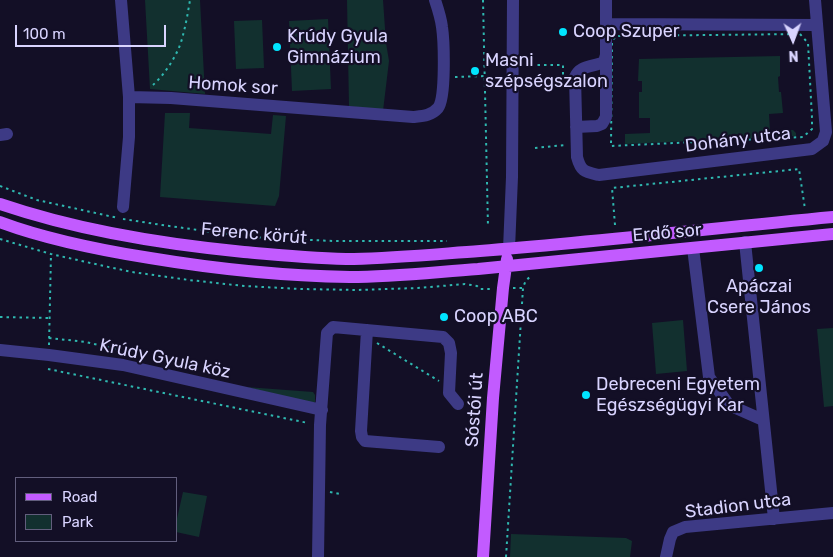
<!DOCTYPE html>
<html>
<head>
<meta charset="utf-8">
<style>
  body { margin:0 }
  #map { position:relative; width:833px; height:557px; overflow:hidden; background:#130f26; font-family:Rubik,sans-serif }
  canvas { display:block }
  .legend { position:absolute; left:15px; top:477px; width:162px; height:65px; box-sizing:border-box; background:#130f26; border:1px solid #625e7d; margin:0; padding:6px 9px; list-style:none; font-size:15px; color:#d9d4ff }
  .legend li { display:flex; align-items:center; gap:10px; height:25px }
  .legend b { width:25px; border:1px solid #625e7d }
  .north { position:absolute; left:768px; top:15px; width:50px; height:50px; -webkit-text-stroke:4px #130f26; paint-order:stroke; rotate:178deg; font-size:14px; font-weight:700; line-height:20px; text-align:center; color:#d9d4ff }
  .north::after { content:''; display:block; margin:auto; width:18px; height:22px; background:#d9d4ff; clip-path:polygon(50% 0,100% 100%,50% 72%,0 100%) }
  .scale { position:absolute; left:15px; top:25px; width:151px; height:22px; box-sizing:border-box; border:2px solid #d9d4ff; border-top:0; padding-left:6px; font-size:15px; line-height:18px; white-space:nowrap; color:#d9d4ff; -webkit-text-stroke:4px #130f26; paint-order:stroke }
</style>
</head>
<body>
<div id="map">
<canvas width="833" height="557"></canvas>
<ul class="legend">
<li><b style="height:6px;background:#c25bff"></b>Road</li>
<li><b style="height:14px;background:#12302f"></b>Park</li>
</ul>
<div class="north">N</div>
<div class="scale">100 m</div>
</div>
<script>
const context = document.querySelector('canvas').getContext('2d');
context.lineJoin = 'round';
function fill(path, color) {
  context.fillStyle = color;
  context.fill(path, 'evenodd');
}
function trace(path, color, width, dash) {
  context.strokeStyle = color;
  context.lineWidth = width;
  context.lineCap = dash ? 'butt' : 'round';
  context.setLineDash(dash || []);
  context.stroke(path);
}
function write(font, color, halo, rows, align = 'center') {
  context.font = font + ' Rubik,sans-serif';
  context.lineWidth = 4.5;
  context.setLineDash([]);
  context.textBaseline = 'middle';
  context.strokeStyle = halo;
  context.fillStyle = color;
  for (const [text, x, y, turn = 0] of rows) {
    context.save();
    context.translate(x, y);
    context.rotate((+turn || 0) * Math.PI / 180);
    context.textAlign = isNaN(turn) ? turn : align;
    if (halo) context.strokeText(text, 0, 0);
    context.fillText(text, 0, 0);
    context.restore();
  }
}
fill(new Path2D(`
  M145,0H200L205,94L150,89Z
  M347,0H383L386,43L389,61L383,111L349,106Z
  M328,19L331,89L292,91L289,21Z
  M262,20L264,68L236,69L234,21Z
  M780,56V76L778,77L779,92H781L783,113L769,114L770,131L793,130L796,133V136L625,144V134L650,133V118H639V92H642V81H638L639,59Z
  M165,113H190L189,128L271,134L273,115L286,116L279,196L275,206L160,197Z
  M683,320L687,371L656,374L652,323Z
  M833,328V406L824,407L817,329Z
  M246,387L313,392L315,395V402L312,404Z
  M183,492L207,496L199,537L176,532V523Z
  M511,534L626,538L632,541L630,557H510Z`), '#12302f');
trace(new Path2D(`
  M483,0L488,227
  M800,34L808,43L812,118V129L803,137L611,146L612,41L616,36Z
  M531,65H563V75
  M455,77L485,76
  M153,85C166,73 179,53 183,35C186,24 188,12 190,0
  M535,148L565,145
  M0,186L37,200L118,218
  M123,219L162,225L249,237L333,241H447
  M615,225L612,188L799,169L805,209
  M0,239L51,254L104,266L132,272L189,280L244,286L301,289L357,290L418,288L465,284L477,286L480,289H491
  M513,288H523
  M0,317L50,318
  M49,338L86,342L123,351
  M377,343L439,381
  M49,345L51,254
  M48,369L308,423
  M330,492L340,494
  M506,557L523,288C525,282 526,279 532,276`), '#2fb8b0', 2, [2.5, 4]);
trace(new Path2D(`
  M121,0L129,97V137L123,207
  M606,0V55L604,62C593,67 580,65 575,77L577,157C581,172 585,172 599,175L812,149L823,141L826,132L815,0
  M606,24L817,25
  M129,97L171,98L413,117C422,116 431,116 438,108C446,98 444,41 442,27C441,18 438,9 435,0
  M576,127L597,126L602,124L606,117V55
  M0,135L7,134
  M745,242L774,519
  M693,248L709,377L729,405L763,420
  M509,249L512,177L513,0
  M367,330L361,431L362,437L365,441L439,447
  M0,350L49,355L123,365L322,410
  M318,557L320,425L327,333L333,327L443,337L449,343L451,353L449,393L458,404
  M666,557L670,539L673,532L685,527L833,513`), '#3d3a85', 12);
trace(new Path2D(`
  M0,204C79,231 161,244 244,252C280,255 317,259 354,259C396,258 438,254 480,251C598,242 715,228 833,217
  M0,222C48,240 100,250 150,258C216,269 283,276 350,277C393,277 435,272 478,269L833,234
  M483,557L493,398L503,288L507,259`), '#c25bff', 12);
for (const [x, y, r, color] of [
  [563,32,5,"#00e5ff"],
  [277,47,5,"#00e5ff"],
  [475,71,5,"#00e5ff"],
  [759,268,5,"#00e5ff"],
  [444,317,5,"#00e5ff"],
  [586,395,5,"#00e5ff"]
]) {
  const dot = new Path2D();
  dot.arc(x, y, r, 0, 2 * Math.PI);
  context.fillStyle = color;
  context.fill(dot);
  trace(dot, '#130f26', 2);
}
write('18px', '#d9d4ff', '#130f26', [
  ["Coop Szuper",573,32],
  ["Krúdy Gyula",287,37],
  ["Gimnázium",287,58],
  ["Masni",485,61],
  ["szépségszalon",485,82],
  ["Apáczai",759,287,"center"],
  ["Csere János",759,308,"center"],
  ["Coop ABC",454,317],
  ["Debreceni Egyetem",596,385],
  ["Egészségügyi Kar",596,406]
], 'left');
write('18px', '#d9d4ff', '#130f26', [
  ["Homok sor",233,86,4],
  ["Dohány utca",738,140,-7],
  ["Erdő sor",667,233,-5],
  ["Ferenc körút",254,234,5],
  ["Krúdy Gyula köz",165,359,12],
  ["Sóstói út",475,410,-86],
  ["Stadion utca",738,506,-7]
]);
</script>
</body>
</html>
